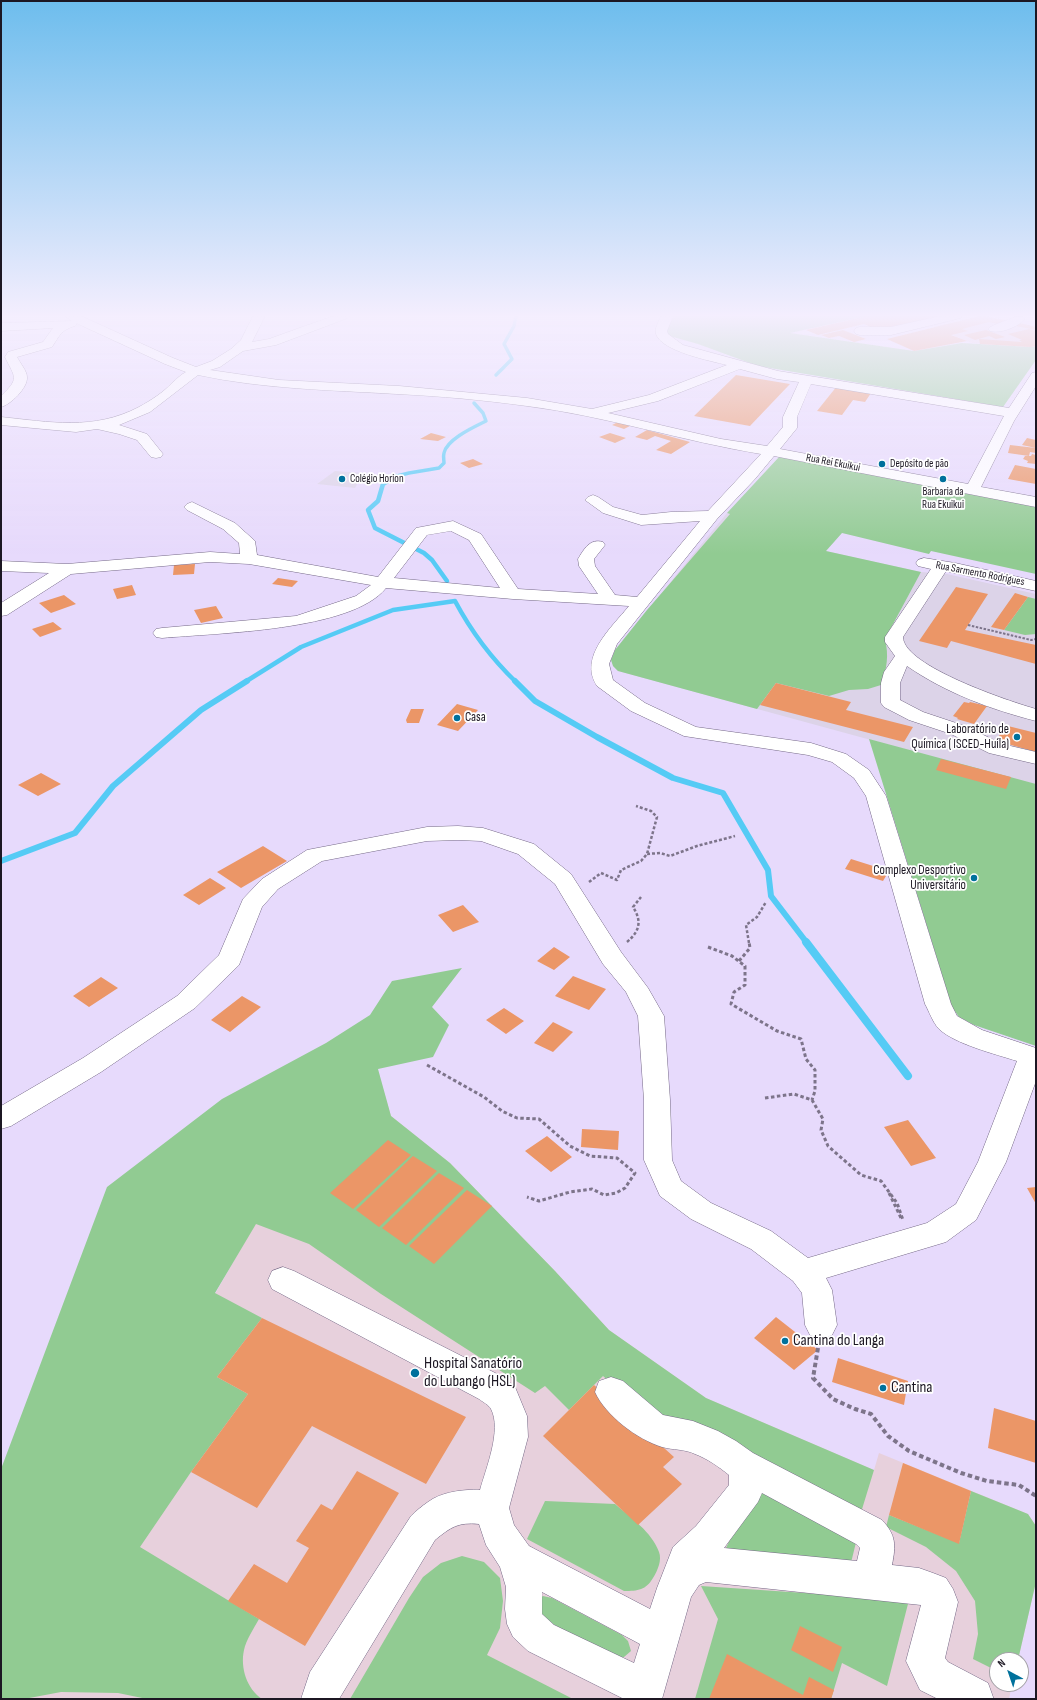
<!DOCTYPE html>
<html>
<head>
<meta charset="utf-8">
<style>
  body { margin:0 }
  #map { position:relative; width:1037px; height:1700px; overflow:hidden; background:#e7dafc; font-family:"Sofia Sans Condensed",sans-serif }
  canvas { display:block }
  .frame { position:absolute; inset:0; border:2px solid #1c1723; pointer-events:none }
  .north { position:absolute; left:989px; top:1652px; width:40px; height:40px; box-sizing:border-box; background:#fff; border:1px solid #a4a2a7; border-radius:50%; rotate:320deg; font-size:11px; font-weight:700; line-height:16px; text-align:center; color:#1c1723 }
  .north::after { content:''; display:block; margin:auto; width:14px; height:18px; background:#00719c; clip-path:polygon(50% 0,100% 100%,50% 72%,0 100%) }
</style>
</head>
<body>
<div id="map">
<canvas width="1037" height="1700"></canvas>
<div class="frame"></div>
<div class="north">N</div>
</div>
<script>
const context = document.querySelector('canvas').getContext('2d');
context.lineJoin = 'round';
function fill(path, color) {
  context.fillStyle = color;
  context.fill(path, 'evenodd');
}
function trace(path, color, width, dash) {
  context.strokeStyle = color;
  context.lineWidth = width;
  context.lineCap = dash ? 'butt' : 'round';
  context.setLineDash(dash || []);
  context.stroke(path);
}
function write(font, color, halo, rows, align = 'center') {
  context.font = font + ' "Sofia Sans Condensed",sans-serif';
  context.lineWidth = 3.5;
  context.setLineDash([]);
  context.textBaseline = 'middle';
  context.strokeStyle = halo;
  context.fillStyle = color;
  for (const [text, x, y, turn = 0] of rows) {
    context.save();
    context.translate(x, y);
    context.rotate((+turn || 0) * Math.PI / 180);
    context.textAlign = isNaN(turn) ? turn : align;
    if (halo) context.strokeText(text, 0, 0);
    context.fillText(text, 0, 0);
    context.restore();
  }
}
fill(new Path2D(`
  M335,471L363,473L355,488L317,484Z
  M727,513L839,536L826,551L921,572L947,574L1036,594V785L618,671L613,666L615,650Z`), '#dcd3e8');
fill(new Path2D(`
  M980,316H986L1036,327V346L1031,347L972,343L932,327Z
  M377,1068L391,1116L450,1163L555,1271L609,1330L706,1398L874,1470L879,1453L1028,1514L1036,1526V1582L1018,1660H997V1684H1012L1009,1699H1L215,1294L255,1224Z`), '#e7d0dc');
fill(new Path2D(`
  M670,316H867L790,333L914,351L962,343L1031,347L1036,346V360L1003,407L758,366L698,344L666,335Z
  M779,457L1036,507V574L931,551L929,554L842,533L826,551L921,572L885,639C889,656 887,668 881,685L868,689L849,690L829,696L776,683L757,709L618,671L613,666L611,660L615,650L647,610L730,514L727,513Z
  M1028,597L1036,599V634L1025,635L1004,630Z
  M869,739L1036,784V1046L974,1025L959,1017L952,1007Z
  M462,968L432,1007L449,1025L433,1057L378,1069L391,1116L450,1163L555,1271L609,1330L706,1398L874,1470L859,1519L655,1422L603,1376L569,1410L545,1386L535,1393L381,1294L309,1244L256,1224L215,1293L262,1318L217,1377L248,1394L191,1472L140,1547L259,1619C254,1628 246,1640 244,1650C240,1668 247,1689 262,1699H147L118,1693L61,1692L24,1699H1V1469L107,1187L222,1099L326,1043L370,1015L392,981Z
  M757,1482L858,1534L850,1567L726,1548Z
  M971,1491L1028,1514L1036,1526V1582L1018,1660H997V1671L973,1659L978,1634L975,1601L956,1571L926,1547L886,1527L889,1515L959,1543Z
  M545,1501L615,1504C630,1517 652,1532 659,1552C662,1560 658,1570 653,1578C646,1590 638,1591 624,1591L527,1539Z
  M462,1556L484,1562L500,1578L503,1601L500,1628L487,1655L573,1699H350L409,1598L423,1577L441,1563Z
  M701,1586L909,1600L887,1686L842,1663L831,1699H695L718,1619Z
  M543,1596L552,1598L622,1635L628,1641L631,1651L624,1657H613L540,1617L536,1601Z`), '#91cb92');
trace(new Path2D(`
  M496,375L512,359L504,344L514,326L516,316
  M393,477L409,473L439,468L444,463C444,460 443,456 444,453C447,439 474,427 486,421L483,413L474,403`), '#55cbf5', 3.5);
trace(new Path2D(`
  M396,476L383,484L378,501L368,510L375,528L424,553L432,560L447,581
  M245,682L301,647L393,610L455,601C471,631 491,658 516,682`), '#55cbf5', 4.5);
trace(new Path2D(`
  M515,681L535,701L597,737L673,778L723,793L768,870L771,896L807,943
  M1,861L75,833L113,786L201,710L247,681`), '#55cbf5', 6);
trace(new Path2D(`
  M806,942L908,1076`), '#55cbf5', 8);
fill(new Path2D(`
  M867,316H940V317L879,331L864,324L818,335L806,330Z
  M980,316L1009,321L1002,325L989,322L962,329L968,331L951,335L967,341L914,351L887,339Z
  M1020,323L1036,327V330L1016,326Z
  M1029,329L1036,331V346L1031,347L980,344L979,339L1022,342L1019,340H1022L1008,334Z
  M843,330L866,339L854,342L839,336L829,338L821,335Z
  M986,330L1005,337L996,339L989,336L975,340L964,335Z
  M736,375L790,384L750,426L694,416Z
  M837,386L871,393L865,402L853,400L842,415L817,411Z
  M618,422L630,426L624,429L612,425Z
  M647,430L690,442L671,454L656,450L671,441L655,436L647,440L635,437Z
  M431,433L446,437L438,441L420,439Z
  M610,433L626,438L615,443L599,437Z
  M1027,438L1036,440V448L1022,445Z
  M1010,445L1036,448V453L1030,452L1029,456L1008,453Z
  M1032,454L1036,455V464L1027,463L1028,461L1023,459L1025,456H1031Z
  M473,459L483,464L469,468L460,463Z
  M1015,465L1036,469V484L1008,479Z
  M195,564L194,574L173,575L174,565Z
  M278,578L298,581L292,587L272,584Z
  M132,585L136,595L117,599L113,589Z
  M956,587L988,594L965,630L1036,645V664L951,641L947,648L919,641Z
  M1015,593L1028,597L1004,630L991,627Z
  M64,595L76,604L51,613L39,603Z
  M216,606L223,618L201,623L194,610Z
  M53,622L62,629L40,637L32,629Z
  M776,683L851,702L846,710L913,727L904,742L760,705Z
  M964,702L969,703L970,702L987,706L974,724L957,719L958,718L953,716Z
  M457,704L478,710L458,731L437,725Z
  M411,709H424L419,723H407L406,720Z
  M1004,725L1036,733V752L997,741Z
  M941,759L1011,777L1006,789L936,770Z
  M41,773L61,784L38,796L18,785Z
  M263,846L287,861L241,888L217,872Z
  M851,859L889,871L883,881L845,869Z
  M210,878L226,888L199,905L183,895Z
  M463,905L479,922L453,932L438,915Z
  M554,947L570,957L554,970L537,961Z
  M573,976L606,989L589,1010L555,996Z
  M101,977L118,988L89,1007L73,996Z
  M242,996L261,1007L230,1032L211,1020Z
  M504,1008L524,1021L506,1034L486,1020Z
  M553,1022L573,1032L553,1052L534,1043Z
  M908,1120L936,1158L911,1166L884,1127Z
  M582,1129L619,1131L618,1150L581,1147Z
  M547,1136L572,1157L551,1172L525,1151Z
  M388,1140L411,1155L353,1209L330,1193Z
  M413,1156L437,1171L379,1227L356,1210Z
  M439,1173L464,1188L406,1245L382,1228Z
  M1036,1187V1204L1027,1188Z
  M467,1190L492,1206L434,1264L409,1246Z
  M776,1317L818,1350L794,1370L754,1338Z
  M262,1318L466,1417L426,1484L312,1426L257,1508L191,1472L248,1394L217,1377Z
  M838,1358L908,1381L904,1405L832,1382Z
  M594,1385L674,1457L663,1467L682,1484L638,1525L543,1436Z
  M994,1408L1036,1421V1463L988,1448Z
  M903,1463L971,1491L959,1544L889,1515Z
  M357,1471L399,1493L305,1646L228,1601L254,1564L287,1583L309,1548L296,1541L321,1504L332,1510Z
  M800,1626L842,1647L833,1672L791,1650Z
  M727,1654L803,1695L809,1677L834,1690L831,1699H709Z`), '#eb9667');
const minor = new Path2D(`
  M65,316H81L173,358L196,367L212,361L231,349L241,340L253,316H265L252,342L269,339L333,316H350L348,318L276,345L243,351L220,367L210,370L279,380L399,386L527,398L592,409L649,395L727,365C711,361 661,351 656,334C654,329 659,321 661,316H673L667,331L668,334L683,345L778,371L1009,408L1032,373L1036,372V386L1014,421L981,487L1036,497V507L774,456L755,479L717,519L617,644L609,664L613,680L645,703L696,727L811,743L846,754L869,770L886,796L951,1004L957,1016L982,1030L1036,1048V1081L1006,1162L976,1220L946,1242L826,1278L832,1290L837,1325L832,1335L821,1339L810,1335L805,1325L802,1293L793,1281L751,1249L691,1219L660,1196L644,1160V1100L638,1016L626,992L603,964L555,884L518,854L481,841L458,840L427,841L322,861L278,889L262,907L239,965L195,1008L101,1072L11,1126L1,1129V1106L83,1058L177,996L219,955L243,899L262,879L307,850L427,827L458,826L483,828L534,844L571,874L621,952L648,988L664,1016L670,1100L672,1160L681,1181L711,1203L771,1231L808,1258L927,1223L956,1204L978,1162L1017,1061C995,1054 955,1044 939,1029C933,1023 929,1011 925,1004L866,796L854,778L832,762L808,755L684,736L631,711L597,686C578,657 612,627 629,606L513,599L386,588C352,631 216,633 162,638L156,637L153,633L156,629L162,628L296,616L356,596L371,585L249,564L210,562L71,574L7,615L1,616V603L49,573L1,571V561L67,564L210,552L240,554L239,543L223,529L187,510L184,507L187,504L192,502L235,523L255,541L257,555L378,577L416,528L453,521L481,534L518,589L598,594L579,566L578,559C584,549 590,538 603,542L605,545L594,559L595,566L615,595L637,597L700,521L641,525L603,513L585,500L588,497L593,495L598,497L613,507L642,515L671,512L708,511L761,454C682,441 606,416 527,406C484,400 440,396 397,394C330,390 263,389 198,375L150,412L119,425L147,434L163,454L161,457L156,458L151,457L137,440L119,434L97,429L76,432L1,425V417C50,422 93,431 139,407C150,401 164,392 172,383C177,379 180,375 186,372L165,364L76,323L77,324L75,326C61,330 60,335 52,347L17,357C20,363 27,371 27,377C28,388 10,405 1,407V396C20,378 15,378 5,357L8,352L43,342L53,328L1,331V323L72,321ZM740,369L777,379L799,382L783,417V427L767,446L721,439L608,413L658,401ZM811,384L1004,416L968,484L780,449L797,428V417ZM451,531L469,540L500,588L394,578L427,535Z
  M941,316H963L961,318L891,335H860L856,334L854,331L856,328L860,327H891Z
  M1015,317H1023L1025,319C1018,327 1000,334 990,331L988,329C991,325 1009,320 1015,317Z
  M924,558L955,563L1036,581V591L946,571L903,637C903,666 1011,702 1036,709V721C990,709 946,693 907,666L900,683V700L923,712L965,726L1002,744L1036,752V764L989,753L951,734L909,720L884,707L881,703V683L884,672L895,656L885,642V637L931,569L918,566L916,563L918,560Z
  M283,1267L294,1271L503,1377L515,1387L527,1416L528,1437L509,1508L514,1525L529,1546L650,1609L657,1588L673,1547L696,1526L729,1485V1475C719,1467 708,1459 695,1454C685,1449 673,1450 662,1447C637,1439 606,1416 595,1392L599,1381L611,1377L623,1381L663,1415L693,1421L718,1431L736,1441L753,1453L882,1520C896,1535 896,1545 892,1565L919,1568L933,1573L946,1578L953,1589L958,1602L945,1658L948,1662L988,1683L993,1697V1699H938L920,1690L906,1661L921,1605L706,1582L699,1585L691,1597L662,1699H624L528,1651L513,1637L507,1624L505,1609L506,1587L500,1567L486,1545L479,1524C458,1522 451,1527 435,1540L339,1699H301L310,1672L411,1516C416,1511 422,1506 428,1502C441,1492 464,1489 480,1490C486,1468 502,1430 491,1409C489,1405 483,1402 479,1399L272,1289L268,1280L272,1271ZM762,1493L856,1544L860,1548L857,1561L724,1548L758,1502ZM542,1592L640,1644L634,1663L554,1625L542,1614Z`);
trace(minor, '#756987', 1);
trace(new Path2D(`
  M968,625L1031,640L1036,639`), '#7d748a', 2, [2.5, 1.5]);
trace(new Path2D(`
  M647,854L660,853L670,856L697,846L735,836
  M589,882L601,873L617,880L621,870L641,861L647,854L657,817L651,811L636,806
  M627,942C640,931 642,921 633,907L641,897
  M749,943L746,925L757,917L766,902`), '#7d748a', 2.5, [3, 2]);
trace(new Path2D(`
  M708,947L732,956L745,966V985L734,992L731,1004L777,1031L801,1039L806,1059L815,1070V1091L812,1100
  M739,961L750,948L749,942
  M427,1065L484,1097L502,1111L517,1118L539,1119L570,1146L590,1156L617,1158L635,1173L625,1188L616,1193L604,1195L592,1189L570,1192L539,1201L527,1197
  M765,1098L794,1094L812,1100L823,1119L821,1130L828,1146L861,1175L881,1181L897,1203L903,1220
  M889,1193L902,1220`), '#7d748a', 3, [3.5, 2.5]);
trace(new Path2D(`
  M818,1348L813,1378L833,1399L855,1409L871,1414L888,1436L909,1451L961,1473L987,1481L1019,1485L1036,1496`), '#7d748a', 4, [4.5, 3]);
fill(minor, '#fff');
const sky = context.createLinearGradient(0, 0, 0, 554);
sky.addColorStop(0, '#6dbded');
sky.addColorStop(0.57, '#f4eefe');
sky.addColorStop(1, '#f4eefe00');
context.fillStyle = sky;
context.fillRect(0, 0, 1037, 554);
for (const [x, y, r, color] of [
  [882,464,4,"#00719c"],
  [342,479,4,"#00719c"],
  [943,479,4,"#00719c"],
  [457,718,4,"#00719c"],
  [1017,737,4,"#00719c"],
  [974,878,4,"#00719c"],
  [785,1341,4,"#00719c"],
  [415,1373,5,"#00719c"],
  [883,1388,4,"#00719c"]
]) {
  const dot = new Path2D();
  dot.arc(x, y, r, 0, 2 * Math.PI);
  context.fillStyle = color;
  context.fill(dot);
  trace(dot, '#fff', 1.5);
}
write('11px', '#1c1723', '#fff', [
  ["Rua Rei Ekuikui",833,463,11],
  ["Rua Sarmento Rodrigues",980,574,11]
]);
write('11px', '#1c1723', '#fff', [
  ["Depósito de pão",890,464],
  ["Colégio Horion",350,479],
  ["Barbaria da",943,492,"center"],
  ["Rua Ekuikui",943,505,"center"]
], 'left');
write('13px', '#1c1723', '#fff', [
  ["Casa",465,718,"left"],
  ["Laboratório de",1009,730],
  ["Química ( ISCED-Huíla)",1009,745],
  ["Complexo Desportivo",966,871],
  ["Universitário",966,886]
], 'right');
write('16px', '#1c1723', '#fff', [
  ["Cantina do Langa",793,1341],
  ["Hospital Sanatório",424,1364],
  ["do Lubango (HSL)",424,1382],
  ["Cantina",891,1388]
], 'left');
</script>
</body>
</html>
